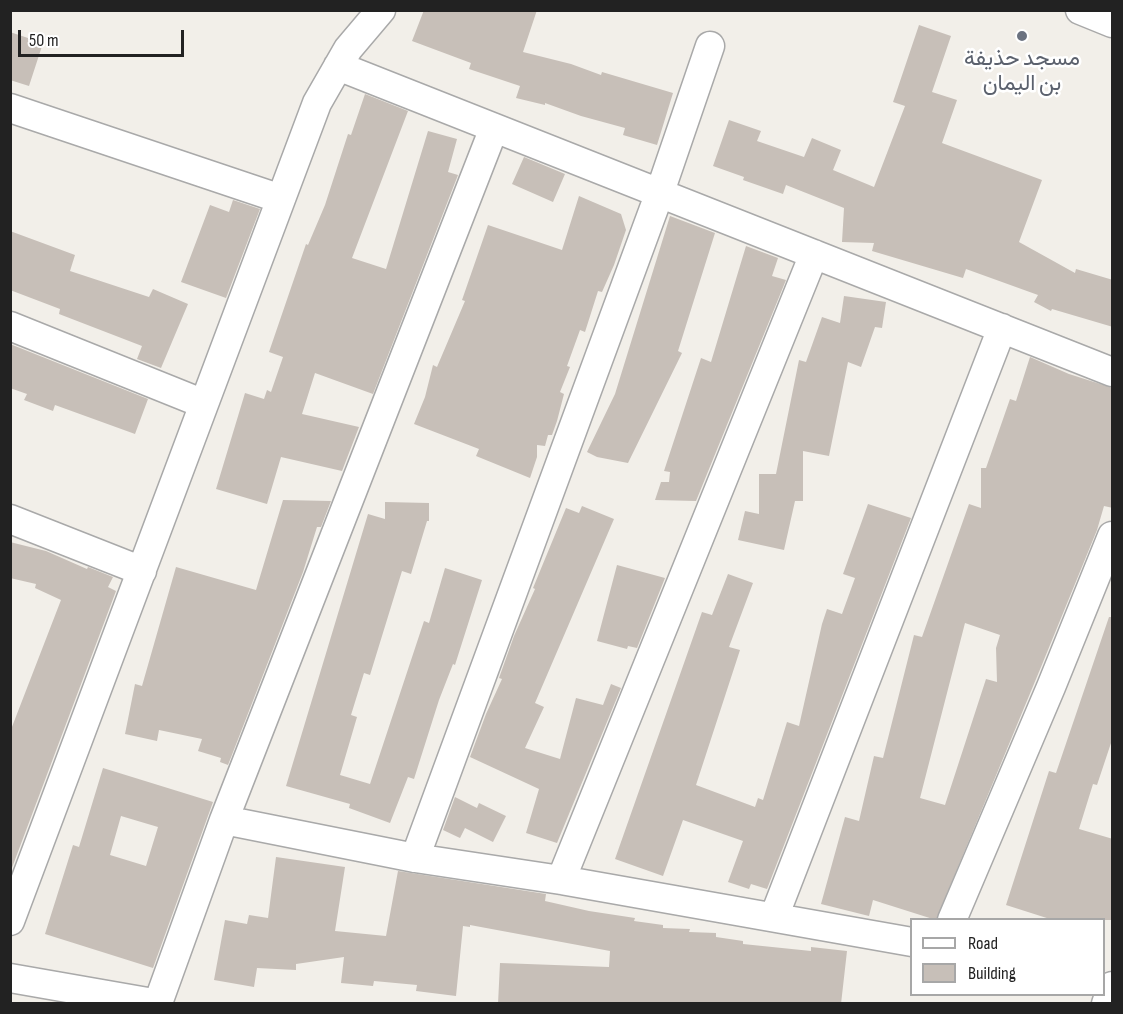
<!DOCTYPE html>
<html>
<head>
<meta charset="utf-8">
<style>
  body { margin:0 }
  #map { position:relative; width:1123px; height:1014px; overflow:hidden; background:#f2efe9; font-family:"Sofia Sans Condensed",sans-serif }
  canvas { display:block }
  .frame { position:absolute; inset:0; border:12px solid #222; pointer-events:none }
  .legend { position:absolute; left:910px; top:918px; width:195px; height:78px; box-sizing:border-box; background:#fff; border:2px solid #a7a7a7; margin:0; padding:8px 10px; list-style:none; font-size:18px; color:#222 }
  .legend li { display:flex; align-items:center; gap:12px; height:30px }
  .legend b { width:30px; border:2px solid #a7a7a7 }
  .scale { position:absolute; left:18px; top:30px; width:166px; height:27px; box-sizing:border-box; border:3px solid #222; border-top:0; padding-left:8px; font-size:18px; line-height:21px; white-space:nowrap; color:#222; -webkit-text-stroke:4px #fff; paint-order:stroke }
</style>
</head>
<body>
<div id="map">
<canvas width="1123" height="1014"></canvas>
<div class="frame"></div>
<ul class="legend">
<li><b style="height:8px;background:#fff"></b>Road</li>
<li><b style="height:16px;background:#c7bfb8"></b>Building</li>
</ul>
<div class="scale">50 m</div>
</div>
<script>
const context = document.querySelector('canvas').getContext('2d');
context.lineJoin = 'round';
function fill(path, color) {
  context.fillStyle = color;
  context.fill(path, 'evenodd');
}
function trace(path, color, width, dash) {
  context.strokeStyle = color;
  context.lineWidth = width;
  context.lineCap = dash ? 'butt' : 'round';
  context.setLineDash(dash || []);
  context.stroke(path);
}
function write(font, color, halo, rows, align = 'center') {
  context.font = font + ' "Sofia Sans Condensed",Vazirmatn,sans-serif';
  context.lineWidth = 5;
  context.setLineDash([]);
  context.textBaseline = 'middle';
  context.strokeStyle = halo;
  context.fillStyle = color;
  for (const [text, x, y, turn = 0] of rows) {
    context.save();
    context.translate(x, y);
    context.rotate((+turn || 0) * Math.PI / 180);
    context.textAlign = isNaN(turn) ? turn : align;
    if (halo) context.strokeText(text, 0, 0);
    context.fillText(text, 0, 0);
    context.restore();
  }
}
fill(new Path2D(`
  M424,10H537L523,52L571,64L601,75L602,72L673,93L657,145L623,135L625,128L581,116L545,103V105L516,98L520,86L469,69L471,63L412,41Z
  M919,25L951,36L932,92L957,100L942,143L1042,180L1019,242L1075,273L1076,269L1113,280V327L1052,309L1051,311L1034,302L1038,295L966,269L963,278L872,251L874,243L842,242L844,208L786,185L783,194L743,180L744,177L713,166L729,120L761,131L757,141L804,157L812,138L841,150L833,170L874,187L905,106L893,102Z
  M10,32L43,43L29,86L10,80Z
  M365,94L408,111L352,258L386,269L428,131L457,139L448,172L458,175L373,394L315,373L302,414L359,427L342,471L281,457L267,504L216,489L245,393L264,399L267,390L271,392L283,357L269,352L306,244L308,245L325,205L348,134L351,135Z
  M524,157L565,174L553,202L512,184Z
  M579,196L621,214L626,230L614,265L602,292L598,291L585,332L580,330L567,366L570,367L560,392L564,394L557,421L552,435H548L545,446L537,445V457L530,478L476,456L479,449L414,424L425,397L433,365L437,367L465,301L462,300L488,225L562,250Z
  M233,200L260,209L226,298L181,282L210,205L229,212Z
  M670,216L715,233L678,351L682,353L628,463L597,457L587,452L615,394Z
  M10,231L75,255L70,271L149,297L153,289L188,304L161,368L137,359L142,346L59,314L60,309L10,290Z
  M746,246L778,258L772,276L786,280L696,501L655,500L661,482H669L670,472L664,471L701,358L711,362Z
  M844,296L886,302L882,328L875,327L861,367L848,362L829,456L803,451V501H795L784,550L738,540L745,511L759,514V474H776L799,360L806,362L822,317L840,323Z
  M10,344L148,399L135,434L55,405L53,411L24,400L27,394L10,388Z
  M1030,357L1069,374L1113,388V508L1104,506L1097,530L1041,667L936,920L873,900L869,916L821,904L845,817L859,821L874,756L883,758L914,635L922,637L969,504L981,508V468H986L1010,399L1016,401ZM965,623L1000,635L996,648L997,682L986,679L945,805L920,798Z
  M283,500L331,501L321,527H317L303,572L228,765L220,762L221,758L198,751L202,739L159,730L157,741L125,734L135,684L142,686L176,567L256,590Z
  M385,502L429,503V521H427L411,574L402,571L370,675L364,673L351,715L357,717L340,775L370,784L424,621L429,623L445,568L482,580L455,665L453,664L439,700L414,779L408,777L390,823L349,808L350,804L286,786L368,514L385,519Z
  M868,504L911,518L767,889L751,884L749,889L728,882L743,841L683,820L663,876L615,859L702,612L712,615L728,574L753,583L729,647L740,650L696,785L755,807L758,798L763,800L787,722L799,726L822,624L827,609L842,614L855,578L843,574Z
  M582,506L614,519L535,703L544,707L525,748L560,759L576,698L603,705L611,684L621,688L557,843L526,833L539,789L470,757L486,714L502,679L499,678L514,636L535,589L533,588L566,508L579,513Z
  M10,542L46,551L87,569L88,567L113,577L108,587L116,591L10,873V732L61,600L35,588L36,584L10,578Z
  M617,565L665,578L637,648L628,646L627,649L597,641Z
  M1109,617H1113V737L1097,785L1093,784L1079,829L1113,839V920H1053L1006,905L1049,771L1056,773Z
  M103,768L213,802L153,968L45,934L73,845L79,847ZM121,816L158,827L146,866L110,855Z
  M455,797L477,808L479,803L506,816L493,842L465,828L460,838L443,830Z
  M276,857L345,867L335,931L386,936L398,871L546,894L545,901L589,911L635,918L634,921L663,925V928L690,929L689,932L716,933V937L743,941V944L811,951V947L847,951L841,1004H498L500,963L609,967L610,951L470,925V927L463,926L456,996L416,991L417,985L374,981L373,986L341,983L344,957L296,964V970L257,968L254,987L214,980L225,920L247,924L249,915L268,918Z`), '#c7bfb8');
const minor = new Path2D(`
  M1080,10L1112,23
  M338,66L1112,372
  M10,108L281,199
  M10,326L204,404
  M10,519L142,571
  M224,820L415,858L561,880L912,942
  M415,858L660,192L710,46
  M561,880L814,254
  M774,917L1002,328
  M952,920L1051,687L1112,536
  M10,921L317,103L348,49L381,10
  M10,978L159,1004
  M158,1003L224,820L494,128
  M1106,1004L1112,986`);
trace(minor, '#a9a9a9', 31);
trace(minor, '#fff', 28);
for (const [x, y, r, color] of [
  [1022,36,6,"#6b7280"]
]) {
  const dot = new Path2D();
  dot.arc(x, y, r, 0, 2 * Math.PI);
  context.fillStyle = color;
  context.fill(dot);
  trace(dot, '#fff', 2);
}
write('22px', '#5b616d', '#fff', [
  ["مسجد حذيفة",1022,59],
  ["بن اليمان",1022,84]
]);
</script>
</body>
</html>
